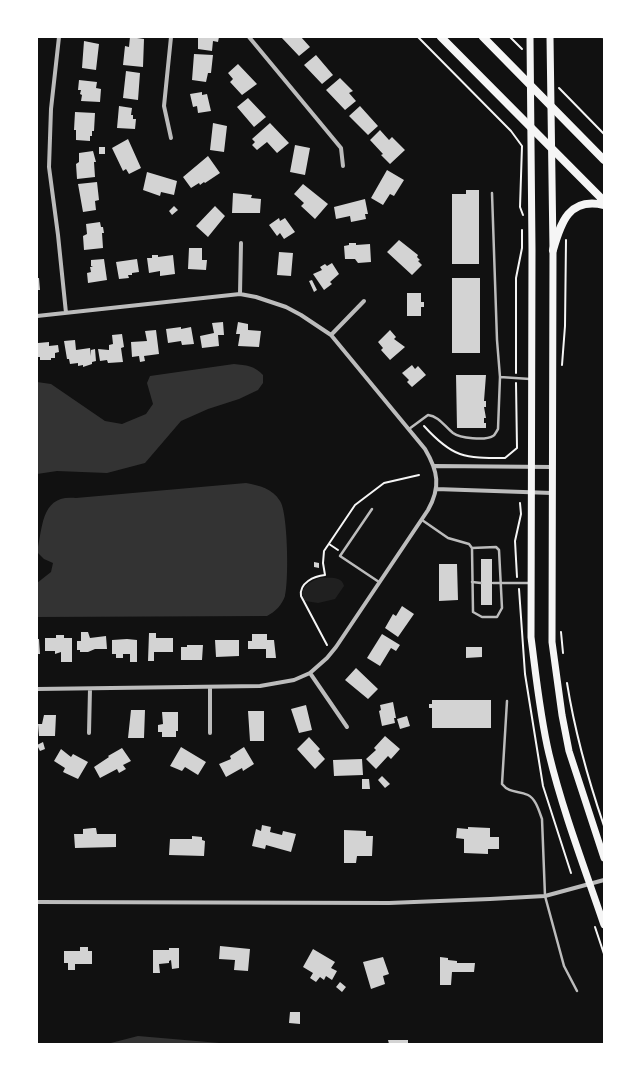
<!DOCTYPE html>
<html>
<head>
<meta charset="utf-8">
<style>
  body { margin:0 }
  #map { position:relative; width:641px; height:1081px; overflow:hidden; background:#111; font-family:Cabin,sans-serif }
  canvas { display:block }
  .frame { position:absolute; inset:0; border:38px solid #fff; pointer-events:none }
</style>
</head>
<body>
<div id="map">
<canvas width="641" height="1081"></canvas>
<div class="frame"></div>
</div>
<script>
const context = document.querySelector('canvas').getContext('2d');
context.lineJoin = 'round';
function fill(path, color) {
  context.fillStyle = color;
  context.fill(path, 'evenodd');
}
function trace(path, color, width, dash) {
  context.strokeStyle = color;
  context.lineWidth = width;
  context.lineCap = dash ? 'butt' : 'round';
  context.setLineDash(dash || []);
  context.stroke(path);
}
fill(new Path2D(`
  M319,578C327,578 342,575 344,586L335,599L318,603L305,601L302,594C304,584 311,582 319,578Z`), '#202020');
fill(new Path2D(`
  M234,364C246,365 255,366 263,375V383L258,390L239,399L208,409L181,421L145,463L107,473L57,471L37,474V382L51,384L105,421L122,424L146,414L153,404L147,383L150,376Z
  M246,483C260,486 272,488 280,501C288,512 289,582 285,596C282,605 275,612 267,616L37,617V583L51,572L53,563L44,559L37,552C43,526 41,494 76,498Z
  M138,1036L231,1044H233H107Z`), '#333');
trace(new Path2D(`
  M602,37L604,38`), '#333', 3);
fill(new Path2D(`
  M130,37L144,39L143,67L123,65L125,46L129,47Z
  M198,37H219L218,42L213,41L212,51L198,49Z
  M281,37H301L310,47L299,56Z
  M84,41L99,44L96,70L82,68Z
  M194,54L213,55L211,73H208L206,82L192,80Z
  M316,55L333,75L322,84L304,65Z
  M238,64L257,84L242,95L230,82L233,79L228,73Z
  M126,71L140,73L138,100L123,98Z
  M340,78L353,91L349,93L356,101L345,110L326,90Z
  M79,80L97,82L96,88L101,89L100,102L81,101L82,95L80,94L81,90H78Z
  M202,92V95L207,94L211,111L198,113L197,106L193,107L190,94Z
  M248,98L266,117L254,127L237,107Z
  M119,106L132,108L131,115H133V119H136L135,129L117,128Z
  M360,106L378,126L368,135L349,116Z
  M75,112L95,113L94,131H92V136H90V141L76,140V130H74Z
  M213,123L227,126L224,152L210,150Z
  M270,123L289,143L277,153L267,142L257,150L252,145L255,142L252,139Z
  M380,130L389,140L392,137L405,150L390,164L381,155L383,154L370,140Z
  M128,139L141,168L129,174L126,169L123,171L112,148Z
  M295,145L310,148L305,175L290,172Z
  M99,147H105V154H99Z
  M93,151L96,162H94L95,177L77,179L76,164L79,162V153Z
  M208,156L220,173L205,183L204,182L200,185L199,183L191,188L183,177Z
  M387,170L404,180L394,196L390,194L383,205L371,198Z
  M147,172L177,181L174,195L161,192L160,196L143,190Z
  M97,182L99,200L95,201L96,210L83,212L78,184Z
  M303,184L328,204L315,219L301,206L304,203L294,194Z
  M466,190H479V264H452V194H466Z
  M233,193L252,195L251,198L261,199L260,213H232Z
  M365,199L368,214H365L366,219L351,222L350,216L336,219L334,207Z
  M174,206L178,210L172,215L169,211Z
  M215,206L225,216L208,237L196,226Z
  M279,218L280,221L285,218L295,232L284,239L280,233L277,236L269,225Z
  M100,222L101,227H103L104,233H102L103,248L84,250L83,236L87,234L86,224Z
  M399,240L418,255L417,257L420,260L418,261L422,265L412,275L387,252Z
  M349,243H356V245L370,244L371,262L358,263L355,259H345L344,246L349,245Z
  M189,248H202V260H207L206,270L188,269Z
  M279,252L293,253L291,276L277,275Z
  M152,255H158V257L173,255L175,274L160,276V271L149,273L147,258H152Z
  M104,259L107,280L88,283L87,273L91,272L90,267H93L91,266V260Z
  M137,259L139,272L132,273V275H128L129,278L119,279L116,262Z
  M332,263L339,274L330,282L332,284L324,290L313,274L322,270L320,267L325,264L327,266Z
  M37,278H39L40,290H37Z
  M452,278H480V353H452Z
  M312,280L317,290L314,292L309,281Z
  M407,293H421V302H424V307H421V316H407Z
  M223,322L224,335H218L219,346L202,348L200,336L214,333L212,323Z
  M238,322L248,324V330L261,331L259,347L238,346L240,334H236Z
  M181,327V329L191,327L194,344L182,345L181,341L168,343L166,329Z
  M156,330L159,354L144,356L145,361L140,362L139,356L132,357L131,342L147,341L145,331Z
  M390,330L396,337L394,339L405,347L390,360L381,350L383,348L378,342Z
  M122,334L124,347L121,348L123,362L108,363L107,360L100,361L98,349L109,350V345L113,344L112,335Z
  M75,340L76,350L90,348L91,356V350L95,349L96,361L92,362V364L83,367V365L78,366V363L70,364L69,359H67L64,341Z
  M49,342V346L58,345L59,352L55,353V358H51V360H40V357H37L38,343Z
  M412,365L415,369L418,366L426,375L412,387L407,382L409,380L402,373Z
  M456,375H486L484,401H486V407H484L486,418H484V423H486V428H457Z
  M481,559H492V605H481Z
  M314,562L319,563V568L314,567Z
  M439,564H457L458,600L439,601Z
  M402,606L414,614L398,637L385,628L393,614L396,616Z
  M81,632H88L90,638L106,636L107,649H95L88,652H80V650H77V641H81Z
  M149,633H156V638H173V652H154V661H148Z
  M252,634H267V640H274L276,658H266V649H248V641H252Z
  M382,634L400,645L396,651L391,648L380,666L367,658Z
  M56,635H64V638H72V662H61V652L55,654V651H45V638H56Z
  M37,639H39L40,654H37Z
  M127,639L137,640V662H130V654H123V658H116V654H112V640Z
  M215,640H239V656L216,657Z
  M187,645H203L202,660H181V647H187Z
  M466,647H482V657L466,658Z
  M356,668L378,689L368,699L345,680Z
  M432,700H491V728H432V708H429V704H432Z
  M393,702L396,718H394L395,723L382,726L379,711L381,710L380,705Z
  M306,705L312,730L299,733L291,709Z
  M131,710H145L144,738H128Z
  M248,711H264V741H250Z
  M162,712H178V731H176V737H162V732H158V725L163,724Z
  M44,715H56L55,736H39L38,724H42Z
  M407,716L410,726L400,729L397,719Z
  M385,736L400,749L391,759L388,756L376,769L366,759L376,750L374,748Z
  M309,737L320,749L318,751L325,759L315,769L297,749Z
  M43,742L45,749L40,751L37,745Z
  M181,747L206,762L198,775L185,767L182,771L170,766Z
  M244,747L254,764L243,771L242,768L226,777L219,764L231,759L230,756Z
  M122,748L131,761L123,765L126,769L119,773L117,769L100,778L94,767L109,757L108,756Z
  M61,749L71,757L73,754L88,762L78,779L63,772L65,768L54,761Z
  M362,759L363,775L334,776L333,760Z
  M382,776L390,784L385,788L378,780Z
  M362,779H369L370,789H362Z
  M262,825L271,827L270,832L282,835L283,831L296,834L291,852L266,845L265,849L252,846L256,829L261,831Z
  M468,827L490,828V837H499V849H488V854L464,853V839L456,838L457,828L468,829Z
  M93,828H96L97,834H116V847L75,848L74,834H83V829Z
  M344,830L366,831V836H373L372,856H357L356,863H344Z
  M192,836L202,837V840L205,841L204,856L169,855L170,839H192Z
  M220,946L250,949L248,971L234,970L235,960L219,959Z
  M80,947H88V951H92V964H75V970H68V963H64V951H80Z
  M169,948H179V968L172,969L171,960L169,961V963L159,964L160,973H153V950H169Z
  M313,949L335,962L331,968L337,971L332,980L326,976L324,980L320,977L316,982L310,978L313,973L303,967Z
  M383,957L389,974L383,976L385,984L371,989L363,962Z
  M440,957L448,958V960L457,961V963H475L474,972H452L451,985H440Z
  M340,982L346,987L342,992L336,987Z
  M290,1012H300V1024L289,1023Z
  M388,1040H408V1044H389Z`), '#d3d3d3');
trace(new Path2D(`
  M418,37L511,131L522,146L520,207L523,215
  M510,37L522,49
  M559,88L604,134
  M562,365L565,326L566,240
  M516,373V278L522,248V230
  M424,426C453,458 464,458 505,458L517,448L516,383
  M329,544L338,550
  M517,577L515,541L521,514L520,503
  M519,589L525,674L543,786L571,873
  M561,632L563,653
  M327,645L301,596C299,583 314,576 325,575L323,563L324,551L355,505L384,483L419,475
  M567,683C575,733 588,779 604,826
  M595,927L604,954`), '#f5f5f5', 2);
trace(new Path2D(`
  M500,377L530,379
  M409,429L428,415C439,416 445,427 453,433C460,438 485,441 493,436C495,435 496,432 498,429L500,377L497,340L492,193
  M372,509L340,556L379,582
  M422,520L448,538L469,544L472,548L473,612L482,617H497L502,608L499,550L496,547L472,548
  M472,582L481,583
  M493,583H530
  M507,701L502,784C510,794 518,790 528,795C536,799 539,811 542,819L545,896L564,966L577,991`), '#bcbcbc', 2.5);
trace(new Path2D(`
  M59,37L51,109L49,167L58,235L66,313
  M171,37L164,106L171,138
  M249,37L341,148L343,166
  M240,294L241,243
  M37,316L240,294L256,297L286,307L301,315L331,335L425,449C438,471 441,487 428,510L336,647L327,658L310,673L294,680L260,686L37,689
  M331,335L364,301
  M435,466L552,467
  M436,489L552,493
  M310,673L347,727
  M89,733L90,689
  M210,733V688
  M37,902L389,903L490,899L545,896L604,880`), '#bcbcbc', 4);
trace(new Path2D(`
  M530,37L532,250L531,637C536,676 540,716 549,754C563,812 585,869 604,925
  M550,37L553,250L552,642L562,715L569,751L604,858`), '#f5f5f5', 7);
trace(new Path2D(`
  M441,37L604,201
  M483,37L604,160
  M553,250C561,222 569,197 604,205`), '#f5f5f5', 8);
</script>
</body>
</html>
